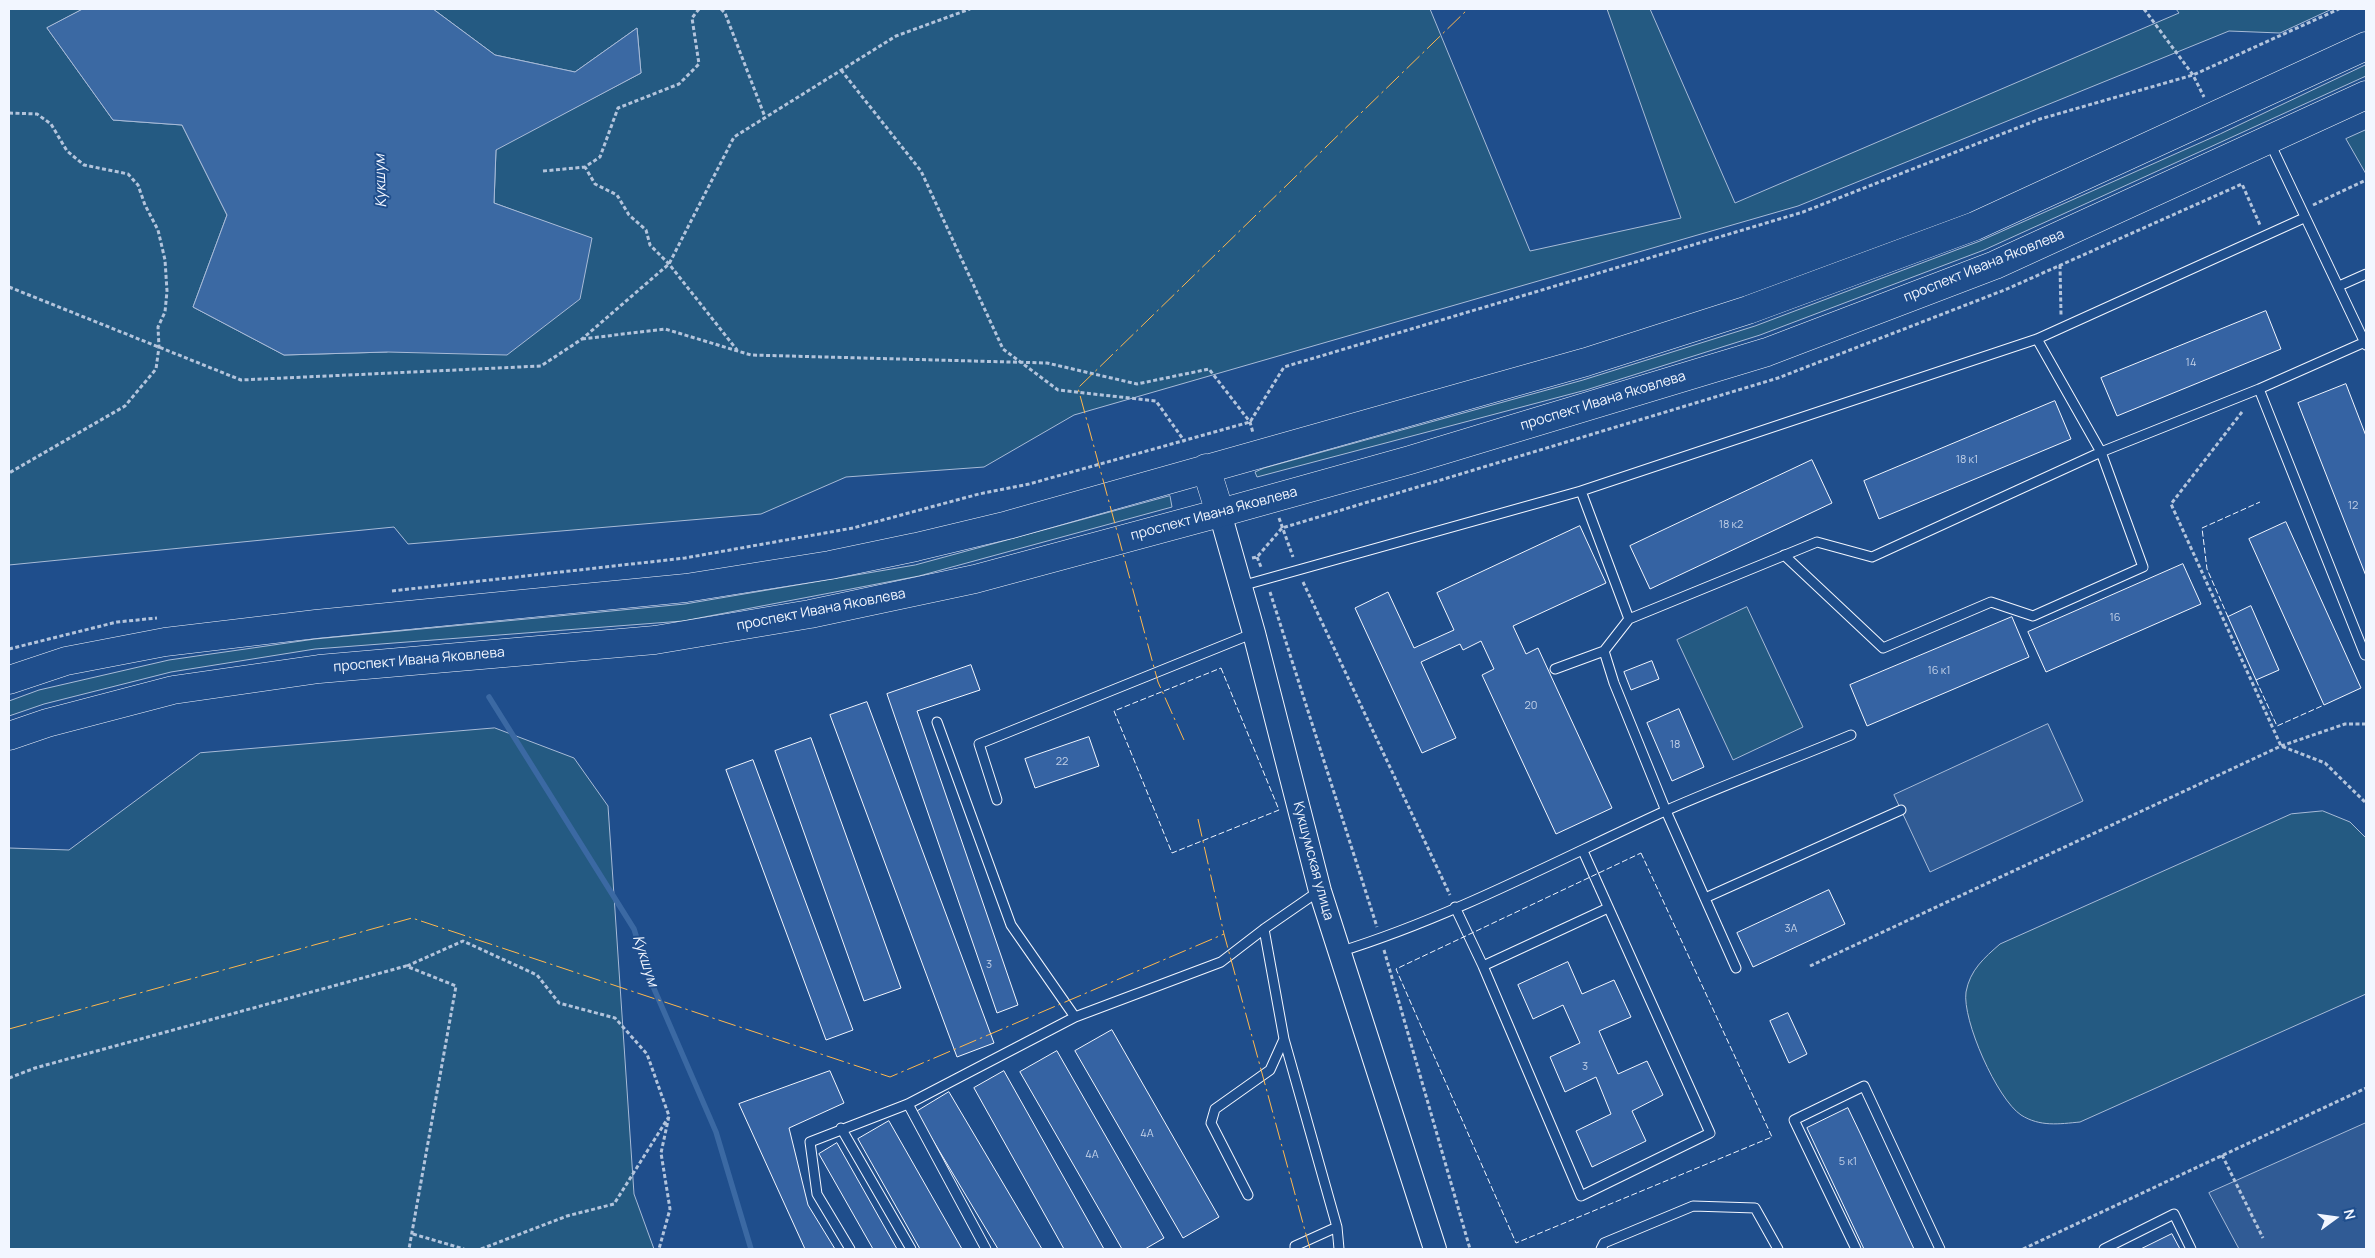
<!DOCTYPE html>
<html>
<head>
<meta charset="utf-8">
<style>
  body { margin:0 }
  #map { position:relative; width:2375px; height:1258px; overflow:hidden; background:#1f4e8c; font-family:Manrope,sans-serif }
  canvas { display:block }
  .frame { position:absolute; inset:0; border:10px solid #f2f6ff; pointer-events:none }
  .north { position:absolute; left:2310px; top:1193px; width:50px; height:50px; -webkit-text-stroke:4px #1f4e8c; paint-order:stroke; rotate:76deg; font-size:14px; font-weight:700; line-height:20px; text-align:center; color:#f2f6ff }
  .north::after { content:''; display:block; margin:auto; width:18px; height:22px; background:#f2f6ff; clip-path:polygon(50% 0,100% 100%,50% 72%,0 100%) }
</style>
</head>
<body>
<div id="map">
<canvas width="2375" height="1258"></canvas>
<div class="frame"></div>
<div class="north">N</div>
</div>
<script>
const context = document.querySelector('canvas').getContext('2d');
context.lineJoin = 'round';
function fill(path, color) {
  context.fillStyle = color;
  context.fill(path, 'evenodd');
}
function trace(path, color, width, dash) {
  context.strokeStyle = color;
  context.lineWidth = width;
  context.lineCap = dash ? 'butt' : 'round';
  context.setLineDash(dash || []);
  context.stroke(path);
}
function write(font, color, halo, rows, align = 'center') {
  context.font = font + ' Manrope,sans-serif';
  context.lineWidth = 4;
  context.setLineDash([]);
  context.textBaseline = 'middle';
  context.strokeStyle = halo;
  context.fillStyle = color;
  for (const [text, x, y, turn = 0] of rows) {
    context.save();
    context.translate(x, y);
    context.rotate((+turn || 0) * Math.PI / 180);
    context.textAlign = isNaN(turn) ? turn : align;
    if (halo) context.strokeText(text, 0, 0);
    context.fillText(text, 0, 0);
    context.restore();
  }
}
const green = new Path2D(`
  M9,9H83L47,28L113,120L182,125L227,215L193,307L284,355L387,352L592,239L494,203L496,149L641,73L637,28L575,72L495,55L433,9H1430L1530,251L1681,218L1607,9H1650L1735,203L2179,13L2176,9H2332L2280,33L2229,31L1798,206L1074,415L984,467L846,477L761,514L408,544L394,527L9,565Z
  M2366,65V76L1984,250L1760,335L1586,390L1257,477L1255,472L1264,468L1583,380L1755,326L1980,241L2220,134Z
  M2366,130V174L2346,139Z
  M1170,496L1172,507L919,576L683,621L315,649L171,672L44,704L9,716V701L39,690L169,660L315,639L685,604L915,565Z
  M1747,607L1803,727L1733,760L1677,640Z
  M495,728L574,758L608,806L634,1194L654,1249H9V848L69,850L200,753Z
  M2323,811L2350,822L2366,838V994L2080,1122C2059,1124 2040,1127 2021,1115C1997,1099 1962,1020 1966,992C1970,970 1984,958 2000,944L2291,814Z`);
fill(green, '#245a82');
trace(green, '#a8bbd7', 1);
const parking = new Path2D(`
  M2048,724L2083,801L1930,872L1894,795Z
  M2366,1123V1249H2239L2209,1193Z`);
fill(parking, '#305b95');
trace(parking, '#a8bbd7', 1);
const water = new Path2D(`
  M83,9H433L495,55L575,72L637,28L641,73L496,150L494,203L592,238L580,299L507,355L387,352L284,355L193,307L227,215L182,125L113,120L47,28Z`);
fill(water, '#3b69a3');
trace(water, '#a8bbd7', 1);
trace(new Path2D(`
  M489,697L634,929L649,977L716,1132L751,1249`), '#3b69a3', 5.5);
const building = new Path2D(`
  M2266,311L2281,349L2117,416L2101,378Z
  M2346,384L2366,436V576L2298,403Z
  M2055,401L2071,439L1879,519L1864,481Z
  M1812,460L1832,503L1650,589L1630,546Z
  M2286,522L2361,688L2324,705L2249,539Z
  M1580,526L1606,583L1513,626L1526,654L1538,648L1612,808L1556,834L1482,675L1494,669L1481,641L1463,650L1460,644L1421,662L1456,738L1422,753L1355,608L1388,592L1414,648L1454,630L1437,593Z
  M2183,564L2201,604L2046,672L2028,632Z
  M2251,606L2279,670L2256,680L2228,617Z
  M2012,617L2029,657L1867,726L1850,685Z
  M1652,661L1659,679L1631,690L1624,672Z
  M971,665L980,690L917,711L1018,1005L997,1013L887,694Z
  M867,702L994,1043L957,1057L830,715Z
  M1679,709L1704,767L1672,781L1647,723Z
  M1089,737L1099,766L1035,788L1025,759Z
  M811,738L901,988L864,1001L775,751Z
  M753,760L853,1030L826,1040L726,770Z
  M1829,890L1845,924L1753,967L1737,933Z
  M1568,962L1582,994L1614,980L1631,1017L1599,1031L1618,1074L1647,1061L1663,1095L1632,1111L1646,1141L1592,1167L1576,1131L1611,1114L1596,1077L1565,1092L1550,1057L1580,1043L1563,1005L1533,1019L1518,985Z
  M1788,1013L1807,1054L1789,1063L1770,1021Z
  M1112,1030L1219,1217L1183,1238L1075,1051Z
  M1057,1051L1164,1238L1145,1249H1122L1020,1072Z
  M830,1071L844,1103L789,1128L808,1205L835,1249H805L739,1104Z
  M1004,1071L1104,1249H1064L974,1088Z
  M949,1092L1042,1249H998L916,1112Z
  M1848,1108L1861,1135L1914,1249H1864L1807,1128Z
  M889,1121L962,1249H920L858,1139Z
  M837,1143L897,1249H873L819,1154Z
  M2172,1234L2180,1249H2141Z`);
fill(building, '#3563a3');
trace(building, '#f2f6ff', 1);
const service = new Path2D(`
  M2270,143L2366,345
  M2339,286L2366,274
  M2259,389L2365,655
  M1581,491L1629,619L1817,542L1872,557L2101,452L2259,389L2365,342
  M1784,555L1883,648L1991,602L2033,616L2143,567L2101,452L2037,339
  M1241,586L1581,491L2037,339L2304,218
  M1629,619L1604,651L1614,683L1666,811L1736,968
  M1555,669L1604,651
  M937,722L1011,925L1075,1017
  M997,800L979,744L1254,633
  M1705,898L1901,810
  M1455,907L1483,966L1608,908
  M1264,929L1284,1039L1337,1227L1339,1249
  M1339,952C1452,917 1558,860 1665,811C1726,784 1789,761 1851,735
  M1483,966L1581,1196L1710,1133L1583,851
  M908,1104L986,1249
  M841,1128L911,1249
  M1248,1195L1211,1123L1215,1109L1270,1070L1284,1039
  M850,1249L817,1194L810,1142L908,1104L1075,1017L1221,962L1264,929L1319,891
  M1295,1249V1246L1337,1227
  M1601,1249L1604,1243L1693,1206L1755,1208L1778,1249
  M1856,1249L1794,1120L1864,1086L1940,1249
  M2104,1249L2174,1214L2191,1249`);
const tertiary = new Path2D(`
  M1220,513L1254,633L1320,891L1435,1249`);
const primary = new Path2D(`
  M1206,468L1220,513
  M9,680L66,661L165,642L316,624L686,588L830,565L916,547L1008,525L1586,362L1748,310L1975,226L2366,46
  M9,736L47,723L173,690L319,669L655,640L810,614L975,579L1220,513L1410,460L1767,352L1995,265L2366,95`);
trace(service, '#f2f6ff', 11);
trace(tertiary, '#f2f6ff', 24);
trace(primary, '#f2f6ff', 29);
trace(new Path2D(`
  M699,9L692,18L699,64L679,84L618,108L600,157L585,167L595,184L617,195L629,215L646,230L650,245L669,264L737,350
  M721,9L725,13L765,117
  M2144,9L2193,75L2204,97
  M841,70L921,171L1003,349L1058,390L1156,401L1185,442
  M9,113L37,114L51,124L67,151L84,165L128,174L138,185L145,205L158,230L165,260L167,291L165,312L158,327L159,347L156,369L125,406L9,473
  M543,171L585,167
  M2313,205L2366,180
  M2060,265L2061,315
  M9,287L241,380L541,366L582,339L669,264L734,137L896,36L970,9
  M582,339L665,329L751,355L1047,363L1137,384L1209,369L1250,422L1253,433
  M2242,412L2171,504L2281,746L2325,763L2366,803
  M1279,518L1293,557
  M1257,557L1261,567
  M1252,558L1257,557L1282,528L1778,378L2007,289L2242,184L2260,225
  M1303,582L1450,895
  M392,591L685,558L853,528L979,494L1029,484L1250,422L1284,367L1803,212L2040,119L2193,75L2339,9
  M1270,592L1377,927
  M9,649L117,622L157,618
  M1384,950L1470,1249
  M407,966L463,941L537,975L559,1003L615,1018L647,1054L669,1116L661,1153L670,1209L659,1249
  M1810,966L2281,746L2345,724H2366
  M9,1078L35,1068L406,966L456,986L409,1249
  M2222,1155L2263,1238
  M413,1234L464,1249
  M481,1249L567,1216L614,1204L668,1118
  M2023,1249L2366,1088`), '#b3c4dc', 3, [4, 2.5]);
trace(service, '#1f4e8c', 9);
trace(tertiary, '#1f4e8c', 22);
trace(primary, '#1f4e8c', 28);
trace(new Path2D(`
  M2228,617L2207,569L2202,528L2260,502
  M1221,668L1279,810L1172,853L1114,711Z
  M2256,680L2277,726L2324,705
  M1641,853L1772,1137L1516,1243L1396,969Z`), '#f2f6ff', 1, [6, 2.5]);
trace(new Path2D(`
  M1184,740L1158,682L1078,388L1468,9
  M1198,819L1224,934L1310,1249
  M9,1029L412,918L890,1077L1224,934`), '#ffb74d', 1, [18, 4, 2.5, 4]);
write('11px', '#c3d1e8', null, [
  ["14",2191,363],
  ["18 к1",1967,460],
  ["12",2353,506],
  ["18 к2",1731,525],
  ["16",2115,618],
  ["16 к1",1939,671],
  ["20",1531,706],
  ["18",1675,745],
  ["22",1062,762],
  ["3А",1791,929],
  ["3",989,965],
  ["3",1585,1067],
  ["4А",1147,1134],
  ["4А",1092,1155],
  ["5 к1",1848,1162]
]);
write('14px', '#f2f6ff', '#1f4e8c', [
  ["проспект Ивана Яковлева",1984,266,-22],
  ["проспект Ивана Яковлева",1603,401,-17],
  ["проспект Ивана Яковлева",1214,514,-15],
  ["проспект Ивана Яковлева",821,610,-11],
  ["проспект Ивана Яковлева",419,660,-5],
  ["Кукшумская улица",1313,861,75]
]);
write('italic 15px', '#f2f6ff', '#1f4e8c', [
  ["Кукшум",381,181,-92],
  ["Кукшум",645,961,72]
]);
</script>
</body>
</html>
